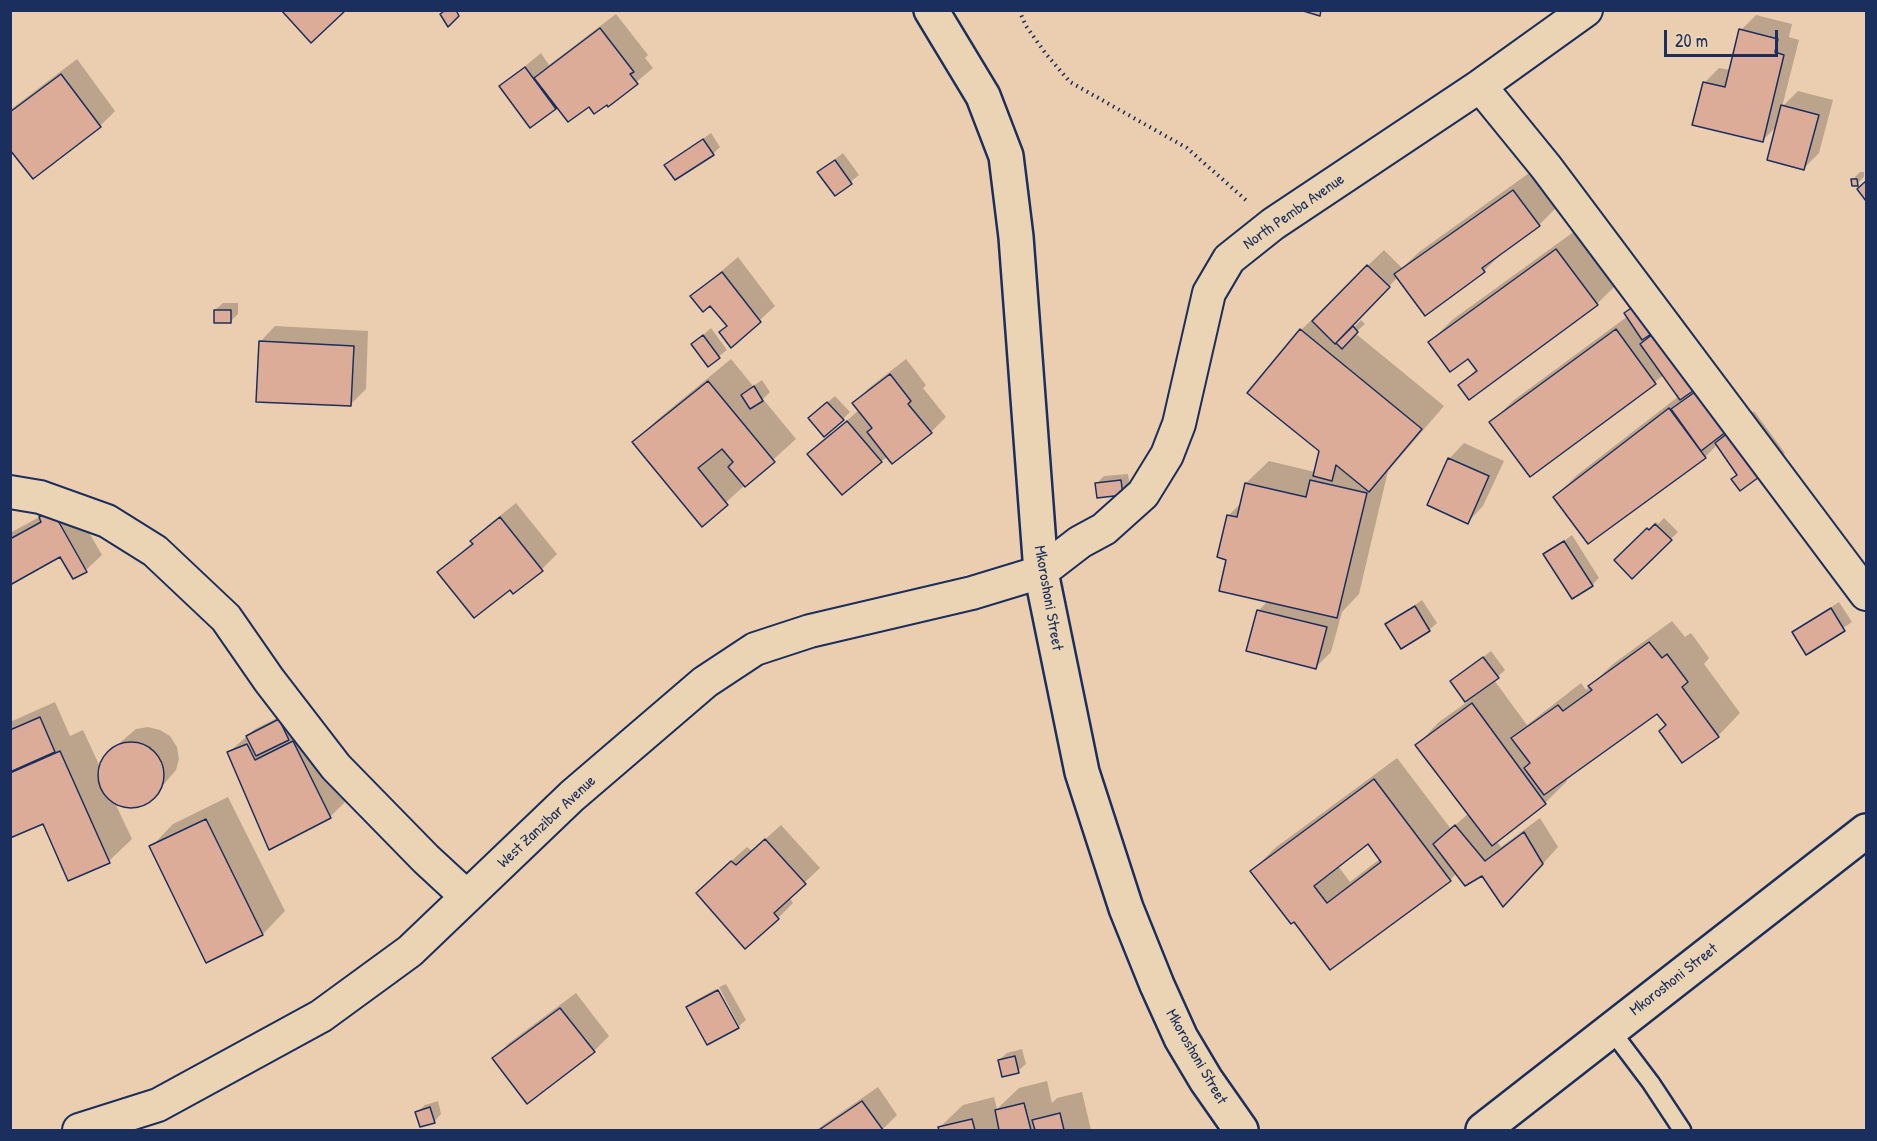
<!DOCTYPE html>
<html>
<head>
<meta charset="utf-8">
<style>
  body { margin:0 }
  #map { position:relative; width:1877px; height:1141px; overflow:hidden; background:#ebceaf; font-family:"Patrick Hand",sans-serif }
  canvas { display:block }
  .frame { position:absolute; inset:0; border:12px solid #1b2f5e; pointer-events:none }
  .scale { position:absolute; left:1664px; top:30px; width:114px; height:27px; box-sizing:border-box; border:3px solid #1b2f5e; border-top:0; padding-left:8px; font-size:18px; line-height:21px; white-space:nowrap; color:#1b2f5e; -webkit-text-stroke:4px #ebd4b4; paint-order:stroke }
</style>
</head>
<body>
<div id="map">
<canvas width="1877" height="1141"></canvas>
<div class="frame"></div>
<div class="scale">20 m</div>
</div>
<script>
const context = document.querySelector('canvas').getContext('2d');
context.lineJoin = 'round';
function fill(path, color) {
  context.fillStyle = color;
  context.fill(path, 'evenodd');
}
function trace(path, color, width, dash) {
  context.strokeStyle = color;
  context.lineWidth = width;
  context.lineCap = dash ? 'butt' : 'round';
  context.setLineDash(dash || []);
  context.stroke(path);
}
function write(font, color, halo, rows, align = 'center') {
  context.font = font + ' "Patrick Hand",sans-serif';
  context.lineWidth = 4.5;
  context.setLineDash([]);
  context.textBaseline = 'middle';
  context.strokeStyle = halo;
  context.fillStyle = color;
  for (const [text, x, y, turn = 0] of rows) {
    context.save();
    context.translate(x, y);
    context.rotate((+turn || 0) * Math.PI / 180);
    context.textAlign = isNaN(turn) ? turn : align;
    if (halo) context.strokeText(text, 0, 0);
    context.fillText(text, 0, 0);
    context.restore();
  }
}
fill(new Path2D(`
  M616,14L648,55L645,58L653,68L609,105L555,108L501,86L541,53L549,65Z
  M1756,15L1792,24L1789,37L1799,40L1782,107L1798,91L1833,100L1819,153L1804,168L1778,125L1762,141L1704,83L1719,68L1731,70L1741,30Z
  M77,59L115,111L100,126L10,148V110Z
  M711,133L720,147L713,154L666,165Z
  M843,153L859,175L835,194L819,172Z
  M1536,168L1561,203L1539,225L1506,249L1484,271L1398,277L1348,328L1351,330L1361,320L1365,324L1355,333L1444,406L1388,471L1359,594L1342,612L1331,652L1316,667L1258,611L1268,601L1228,559V516L1242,502L1246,483L1269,461L1315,472L1321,451L1301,330L1384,250L1402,268L1419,252Z
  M1860,172H1864V177L1857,184L1853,179Z
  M1579,228L1619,282L1597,304L1460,386L1477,368L1468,356L1430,342L1452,320Z
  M738,257L775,306L759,321L721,332L728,325L711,304L692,296Z
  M223,303H238V314L230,322L215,310Z
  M1633,306L1667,321L1678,313L1717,367L1705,380L1734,426L1754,411L1785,453L1769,468L1738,475L1718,444L1705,457L1555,497L1577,475L1679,396L1664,375L1530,475L1491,422L1514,400L1628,316L1626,313Z
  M275,326L368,331L366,389L350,405L260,342Z
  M711,328L727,350L708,365L701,337Z
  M731,359L753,386L762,380L770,392L763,399L796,439L702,524L634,442L657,420Z
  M906,359L926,385L923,388L946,417L931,432L881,461L809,454L859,410L854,403L869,388Z
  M835,396L850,412L843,419L817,411Z
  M1464,443L1504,461L1483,506L1468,522L1449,459Z
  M1128,474L1130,486L1123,493L1096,484L1104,476Z
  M68,496L102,555L86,570L73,577L60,555L10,583V533L43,515Z
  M516,503L557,554L542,569L439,572L473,542L487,526Z
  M1664,518L1678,532L1632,577L1616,560L1656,522L1658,524Z
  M1572,535L1599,578L1592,585L1545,555Z
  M1422,600L1437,623L1429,630L1387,625Z
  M1839,602L1852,622L1806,653L1794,632Z
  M1672,621L1685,637L1691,633L1709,658L1704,664L1740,713L1718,736L1667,724L1658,712L1565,778L1567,781L1545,803L1496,841L1501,847L1540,818L1558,847L1519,890L1482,874L1457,873L1450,880L1294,920L1252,871L1275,848L1397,758L1451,829L1469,813L1417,745L1439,722L1467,702L1452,681L1491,651L1505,670L1494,680L1527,725L1581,683L1586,690L1590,686L1613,664ZM1368,842L1381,858L1350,882L1338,866Z
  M55,702L70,736L83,730L101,769L109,752L136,729L148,727L160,730L170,736L177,747L179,759L176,770L153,797L143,804L130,806L115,803L132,839L109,861L43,822L10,837V722Z
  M287,713L309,727L346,801L330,817L229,752L255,729Z
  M228,797L285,911L263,934L207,961L151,847L173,824Z
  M781,825L820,868L789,897L793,903L778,918L713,877L747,847L752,851Z
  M726,984L746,1020L739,1026L719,987Z
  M716,989L738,1027L707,1043L688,1007L696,1000Z
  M576,993L609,1036L594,1051L494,1059L509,1043Z
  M1022,1049L1026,1064L1018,1071L999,1060L1007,1053Z
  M1047,1081L1052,1103L1057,1098L1082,1092L1091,1130H941L940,1127L963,1105L994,1097L997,1109L1019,1088Z
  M878,1087L897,1115L882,1130H816Z
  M438,1101L441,1114L434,1122L417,1112L425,1105Z`), '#0003');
const building = new Path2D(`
  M281,10H346L311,43Z
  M446,10H456L459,16L448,27L440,14Z
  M1300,10H1321L1320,16Z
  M600,28L634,72L630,74L638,84L608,107L607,105L594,114L589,107L568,122L534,78Z
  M1739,29L1778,39L1775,52L1784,55L1763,142L1692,125L1703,82L1725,87Z
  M525,67L556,109L530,128L499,86Z
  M61,74L101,127L33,179L10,150V112Z
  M1781,105L1819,115L1804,170L1767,160Z
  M703,139L714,155L675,180L664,165Z
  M835,160L852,184L835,196L817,172Z
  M1851,179H1857L1858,186H1852Z
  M1866,181V201L1857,189Z
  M1513,190L1540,226L1482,268L1485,272L1425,316L1394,274Z
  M1556,249L1598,305L1469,400L1458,385L1477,371L1468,359L1450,372L1428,342Z
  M1367,265L1390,287L1335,344L1312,321Z
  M722,272L761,322L731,348L719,332L727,326L710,306L703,312L690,296Z
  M1643,300L1660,328L1642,340L1624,313Z
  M214,310H231V323H214Z
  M1353,326L1358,332L1342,349L1336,343Z
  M1662,327L1703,384L1680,400L1640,344Z
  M1300,329L1422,429L1369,492L1336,465L1332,481L1313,476L1319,451L1247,393Z
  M1616,329L1656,384L1530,477L1489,422Z
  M703,335L720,358L708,367L691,344Z
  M259,341L354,346L351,406L256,402Z
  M890,374L911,401L908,404L932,433L892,464L867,432L872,428L852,403Z
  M708,381L775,462L745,487L728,467L733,462L722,449L698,468L728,505L702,527L632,442Z
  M754,386L763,401L750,409L741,395Z
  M1702,387L1731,428L1701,451L1671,409Z
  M827,402L844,420L824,437L808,418Z
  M1669,408L1706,458L1588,544L1553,497Z
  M847,421L882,462L842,495L807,454Z
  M1738,425L1770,469L1740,491L1731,479L1737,475L1715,443Z
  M1448,458L1489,476L1468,524L1427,505Z
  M1121,480L1123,495L1097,498L1095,483Z
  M1310,480L1367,493L1337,618L1219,591L1226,560L1217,557L1227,515L1237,517L1245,483L1306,497Z
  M52,510L87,572L73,579L60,557L10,585V539L41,522L39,517Z
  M500,517L543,571L513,594L510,590L474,618L437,572L473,544L470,541Z
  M1655,524L1672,540L1632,579L1614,560L1647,528L1649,530Z
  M1564,541L1593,586L1572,599L1543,554Z
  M1415,606L1430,631L1401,649L1385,624Z
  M1831,608L1845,631L1806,655L1792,632Z
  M1257,610L1327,627L1316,669L1246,651Z
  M1649,642L1662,658L1667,654L1688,682L1682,687L1719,737L1682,763L1659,731L1666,725L1657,714L1544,795L1524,768L1530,763L1511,738L1558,705L1563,711L1592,690L1588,686Z
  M1483,657L1499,678L1465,702L1450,681Z
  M1472,703L1546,804L1492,846L1415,745Z
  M40,717L55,752L10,772V730Z
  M279,719L289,740L256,756L246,736Z
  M293,741L331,818L269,850L227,752L247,744L255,760Z
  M98 775a33 33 0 1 1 66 0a33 33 0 1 1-66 0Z
  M60,751L110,863L68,881L43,824L10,838V773Z
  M1374,779L1451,881L1330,970L1294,922L1291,924L1250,871ZM1368,844L1381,862L1327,903L1314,886Z
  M206,819L263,935L206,963L149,846Z
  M1455,825L1485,861L1524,832L1543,864L1503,907L1482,876L1465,886L1433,844Z
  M765,839L806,884L774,913L779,919L745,949L696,893L731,861L736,865Z
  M718,990L739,1028L707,1045L686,1007Z
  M560,1008L595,1052L527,1104L492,1058Z
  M1015,1056L1019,1073L1002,1077L998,1060Z
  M862,1101L883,1130H819Z
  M1024,1103L1031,1130H999L995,1110Z
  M430,1107L435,1123L420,1127L415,1112Z
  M1060,1113L1064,1130H1035L1032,1120Z
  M972,1119L975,1130H939L938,1127Z`);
fill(building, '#ddac98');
trace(building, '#1b2f5e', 1.5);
const service = new Path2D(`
  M1611,1030L1651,1083L1682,1130`);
const minor = new Path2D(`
  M1480,86L1546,167L1866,594
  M10,492L40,497L107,521L155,551L226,618L269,680L336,767L426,859L466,896
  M79,1130L158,1105L321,1016L410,951L572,796L705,682L755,649L810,631L972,593L1041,572L1080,542L1104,529L1143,494L1167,455L1179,424L1209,293L1229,259L1273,224L1480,86L1586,10`);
const tertiary = new Path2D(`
  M931,10L983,96L1006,156L1016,237L1041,572L1082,772L1126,908L1157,985L1181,1038L1206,1080L1241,1130
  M1483,1130L1866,831`);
trace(service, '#1b2f5e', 21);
trace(minor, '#1b2f5e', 36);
trace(tertiary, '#1b2f5e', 38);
trace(new Path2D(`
  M1019,10L1026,26L1046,54L1070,82L1187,148L1247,201`), '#1b2f5e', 4, [1.5, 4.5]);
trace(service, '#ebd4b4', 16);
trace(minor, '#ebd4b4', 32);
trace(tertiary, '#ebd4b4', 33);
write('16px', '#1b2f5e', '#ebd4b4', [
  ["North Pemba Avenue",1294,212,-35],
  ["Mkoroshoni Street",1048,598,80],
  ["West Zanzibar Avenue",547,822,-43],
  ["Mkoroshoni Street",1674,980,-38],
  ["Mkoroshoni Street",1196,1057,60]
]);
</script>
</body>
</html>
